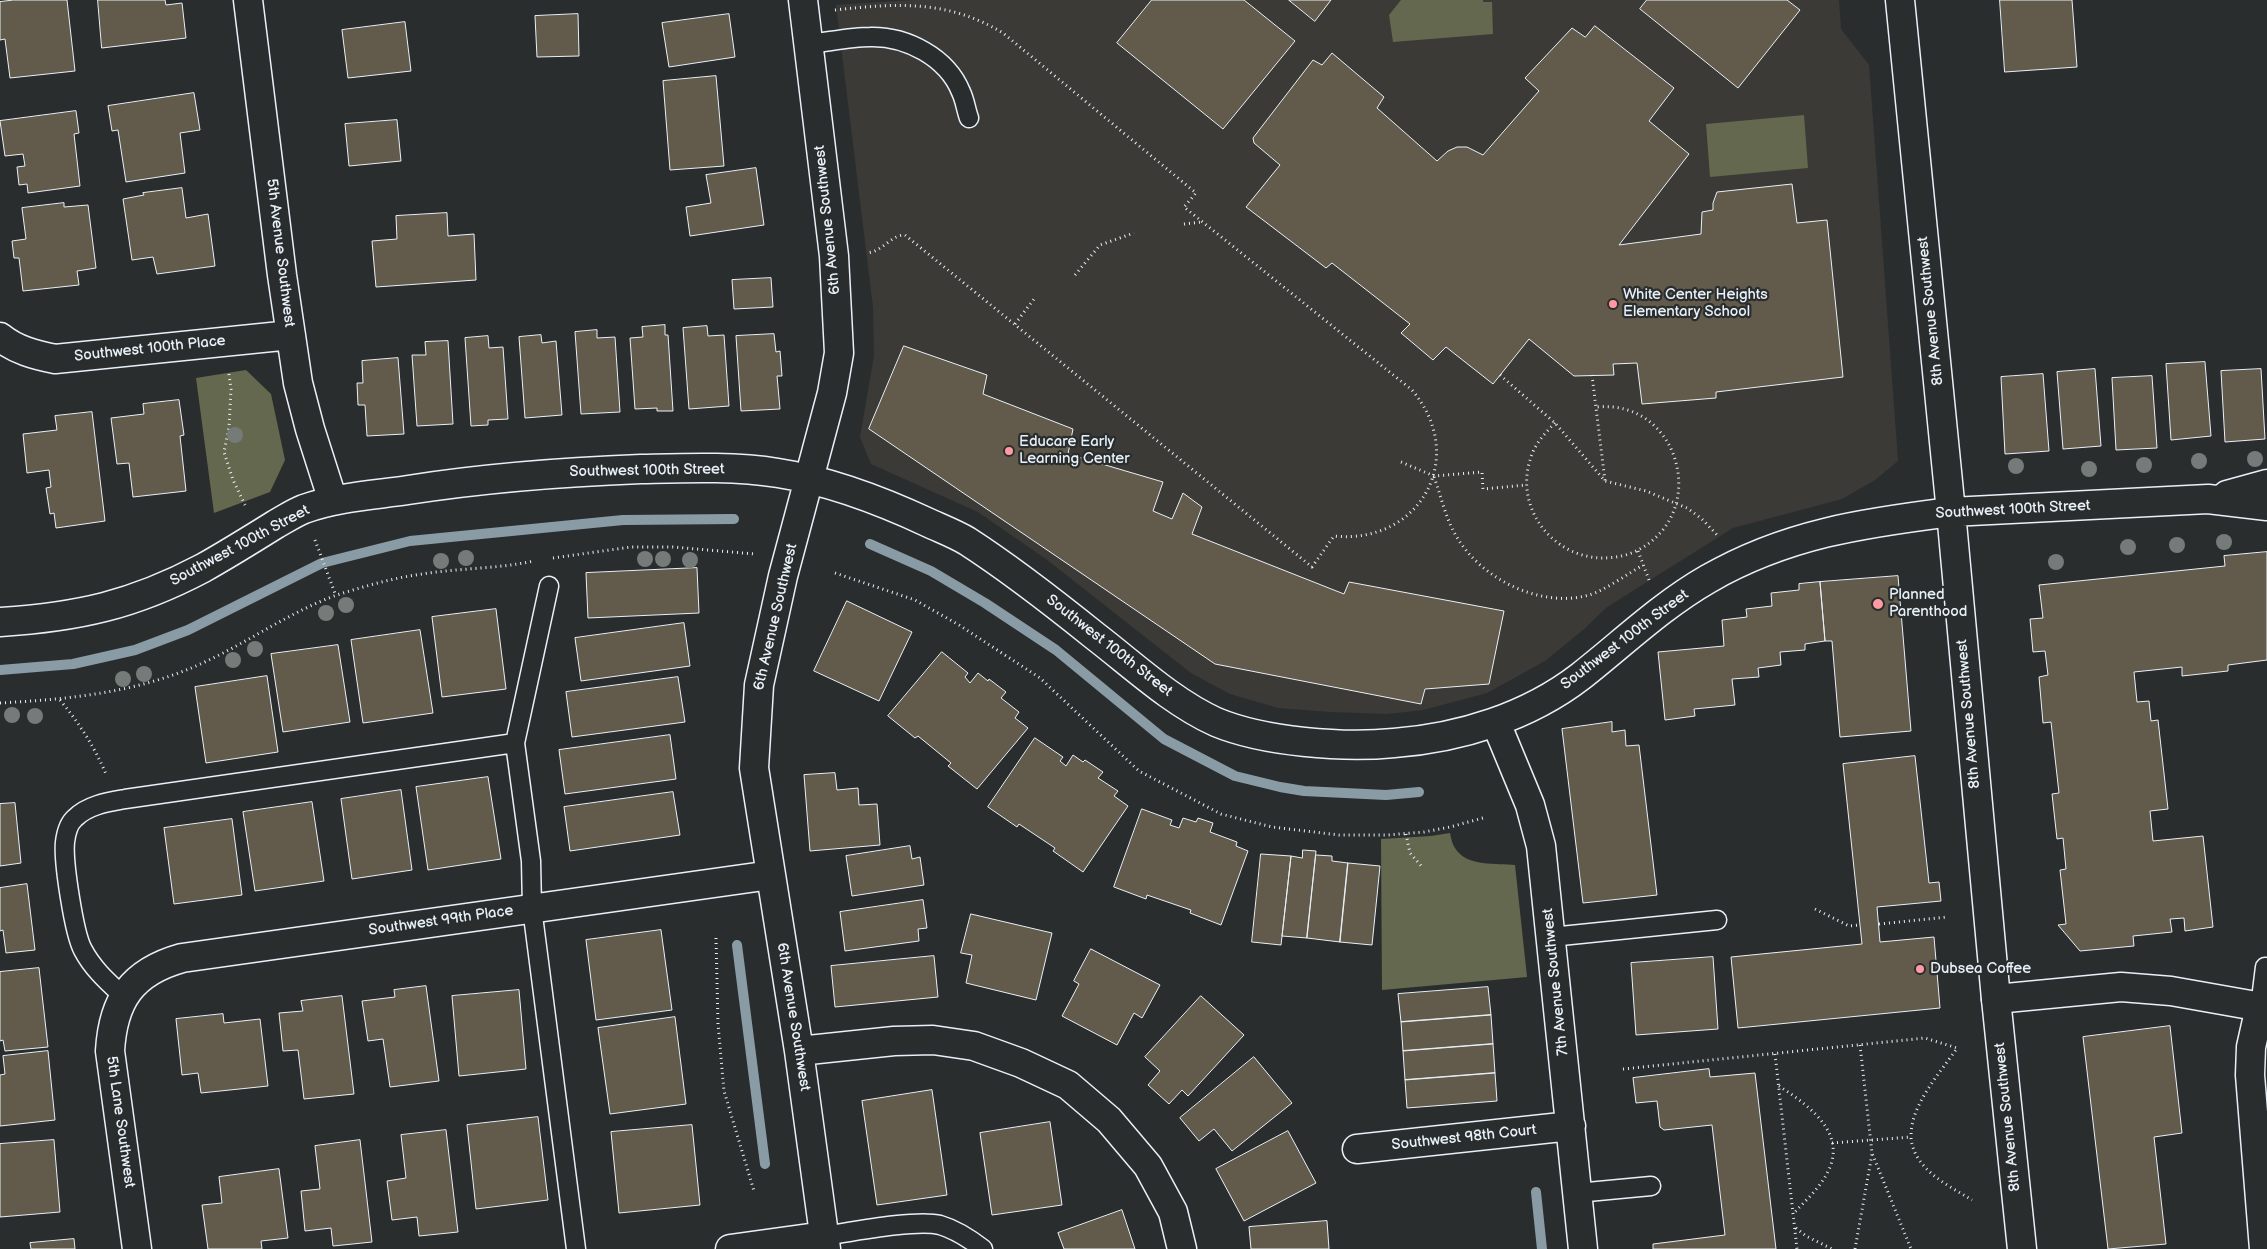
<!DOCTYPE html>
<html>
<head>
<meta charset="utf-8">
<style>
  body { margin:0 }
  canvas { display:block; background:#2a2d2e }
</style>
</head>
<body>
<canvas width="2267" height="1249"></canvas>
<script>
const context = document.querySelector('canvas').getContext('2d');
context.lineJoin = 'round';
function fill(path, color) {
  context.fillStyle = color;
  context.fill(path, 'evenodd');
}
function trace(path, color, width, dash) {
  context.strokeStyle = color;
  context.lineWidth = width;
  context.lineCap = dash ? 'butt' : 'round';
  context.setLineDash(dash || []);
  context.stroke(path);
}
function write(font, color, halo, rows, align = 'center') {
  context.font = font + ' "Balsamiq Sans",sans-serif';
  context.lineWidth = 4.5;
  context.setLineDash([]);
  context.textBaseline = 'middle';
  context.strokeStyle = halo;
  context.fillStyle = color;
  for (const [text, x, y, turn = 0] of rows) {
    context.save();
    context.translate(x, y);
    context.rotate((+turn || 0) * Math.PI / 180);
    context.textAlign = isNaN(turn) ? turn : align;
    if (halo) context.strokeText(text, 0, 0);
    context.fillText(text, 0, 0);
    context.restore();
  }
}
fill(new Path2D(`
  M913,0H1839L1841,29L1869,65L1898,461L1875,480L1842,499L1733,528L1607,607L1583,630L1545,661L1487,693L1423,710L1387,714L1331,712L1278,708L1230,694L1191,673L1046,559L978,512L871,464L860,437L874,356L873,307L836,5Z`), '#3b3a36');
fill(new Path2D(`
  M1401,0H1483V2H1492L1493,34L1393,42L1389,15Z
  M1804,115L1808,168L1710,177L1706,124Z
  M246,370L271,394L285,460L270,492L214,513L196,378Z
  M1450,833C1451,837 1452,844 1455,848C1466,867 1497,863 1515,865L1527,977L1382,990L1381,839L1431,836Z`), '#63684e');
trace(new Path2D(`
  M870,544L931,571L985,603L1056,650L1164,739L1235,776L1280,787L1304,791L1386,795L1419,792
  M0,670L73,664L135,650L188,630L322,563L410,541L623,520L734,519
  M737,945L765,1164
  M1536,1192L1542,1249`), '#899ca5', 10);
const building = new Path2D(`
  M14,0H67L75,71L10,78L5,39L0,40V2Z
  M98,0H165L166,5L182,3L186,38L102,48Z
  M1152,0H1244L1295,41L1223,129L1117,43Z
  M1289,0H1331L1315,21Z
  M1647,0H1787L1800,10L1738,88L1640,9Z
  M2000,0H2072L2077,67L2005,72Z
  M578,14L579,56L537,57L535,16Z
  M729,14L735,57L669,67L662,23Z
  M405,22L411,71L348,78L342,30Z
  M1595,26L1674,88L1649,121L1689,154L1619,245L1701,234L1702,212L1713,210V203L1717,192L1792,184L1797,223L1827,220L1843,377L1716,392V398L1642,404L1637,363L1613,364L1614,375L1574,376L1529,339L1493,384L1446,347L1433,360L1401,333L1410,324L1332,263L1326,268L1246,207L1280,165L1254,143L1253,138L1313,60L1322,65L1332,53L1384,97L1377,108L1437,161L1448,151L1457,147H1467L1483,155L1539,91L1525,78L1572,28L1585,37Z
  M716,76L724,166L670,170L663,81Z
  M194,93L200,130L180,133L185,173L126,182L118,130L112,131L108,106Z
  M76,111L79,133L74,134L80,186L28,193L27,184L19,185L17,167L25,166L23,154L5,156L0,121Z
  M397,120L401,161L349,166L345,124Z
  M756,168L764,225L690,236L686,207L711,203L706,175Z
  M182,188L186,218L208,214L215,266L157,274L153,257L132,260L123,199L144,195L143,193Z
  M64,203V207L88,205L96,268L77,271L79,285L23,291L19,258H14L12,241L26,239L22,208Z
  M447,213L448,236L474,234L476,280L376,287L372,241L397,239L396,216Z
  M771,278L773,307L734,309L732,280Z
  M665,325V335H668L673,411H657V408L635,409L630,338L643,337L642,327Z
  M707,326L708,336L724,335L729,406L689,409L683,328Z
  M597,330V338L615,337L620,412L581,414L575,332Z
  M774,334L776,352L780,351L782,376H777L780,409L741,411L736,336Z
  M541,335L542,343L556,341L562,415L525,418L519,337Z
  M488,336L489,348L503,347L508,419L488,420V425L471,426L465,338Z
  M448,341L453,424L417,426L412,355H426L425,342Z
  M904,346L987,375L983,394L1073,429L1068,454L1163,482L1153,511L1172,519L1183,493L1202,507L1192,534L1344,594L1349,582L1504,611L1489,684L1425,689L1421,704L1215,664L869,429Z
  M398,358L404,434L367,436L365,405H358L357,383H363L362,361Z
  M2205,362L2211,436L2171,440L2166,364Z
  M2095,369L2101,446L2063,449L2057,372Z
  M2261,369L2265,439L2225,442L2221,371Z
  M2043,374L2049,451L2005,454L2001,377Z
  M2152,376L2157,448L2116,450L2112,378Z
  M179,400L184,435L180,436L186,491L133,497L129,463L117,464L111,418L144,414L143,404Z
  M92,412L105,521L56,528L54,513L50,514L46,488L51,487L49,470L27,473L23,434L57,430L55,416Z
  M2267,552V660L2228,665V671L2182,676V667L2134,672L2137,702L2149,701L2151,721L2158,720L2168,809L2150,811L2153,841L2203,836L2213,927L2185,931L2184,918L2170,919L2172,932L2133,936L2134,946L2080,951L2058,925L2066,924L2060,870L2066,869L2063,838L2057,839L2052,794L2059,793L2051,722L2043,723L2039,677L2048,675L2045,651L2033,652L2030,619L2043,618L2039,585L2225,566L2224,556Z
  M697,568L699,613L588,618L586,573Z
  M1898,576L1911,731L1840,737L1832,641H1825L1820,582Z
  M1820,582L1825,641L1805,644V650L1780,652L1781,665L1758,668L1759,677L1732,679L1735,705L1694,709L1695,716L1665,720L1658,652L1724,646L1722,620L1747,617L1746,609L1772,606L1771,593L1799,590V584Z
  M847,601L912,632L879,701L814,671Z
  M496,609L506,689L442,697L432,617Z
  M684,623L690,666L581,681L575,638Z
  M420,630L433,713L363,723L351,640Z
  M338,645L350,722L283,732L271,654Z
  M942,652L968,673L965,677L970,683L978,673L988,681L989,679L1006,692L1001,698L1019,712L1015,718L1028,728L977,789L948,766L951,763L918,736L915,738L888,716Z
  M267,676L278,752L206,763L195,687Z
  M678,677L685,722L572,737L566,692Z
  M1612,722V732L1625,730L1626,746L1639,745L1657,895L1583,903L1562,729Z
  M670,735L676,779L565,794L559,750Z
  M1035,738L1063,757L1060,761L1066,766L1073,755L1083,762L1085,760L1103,772L1098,778L1118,791L1114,796L1128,806L1083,872L1053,851L1055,848L1019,824L1017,827L988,807Z
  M1915,756L1929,883L1939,882L1941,901L1877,907L1880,942L1934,937L1940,1008L1738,1028L1731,957L1862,944L1843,764Z
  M835,773L837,790L858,788L859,805L877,804L880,845L810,851L804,775Z
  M488,777L501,859L428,870L416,787Z
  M401,790L412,870L352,879L341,799Z
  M673,792L680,835L570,851L564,807Z
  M312,802L324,881L255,891L243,812Z
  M15,803L21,863L0,866V804Z
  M1142,809L1172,820L1170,825L1179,828L1183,818L1196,822L1198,818L1213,823L1210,832L1237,842L1236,846L1248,851L1221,925L1190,913L1191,910L1147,895L1146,899L1114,887Z
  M232,819L242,895L174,904L164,828Z
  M910,846L912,859L920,857L924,885L852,896L846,856Z
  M1303,850L1316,851L1307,938L1282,936L1291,856L1302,858Z
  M1261,854L1291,856L1281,945L1252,942Z
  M1316,855L1332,856V861L1348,863L1340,942L1307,938Z
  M1348,863L1380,866L1372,945L1340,942Z
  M27,884L35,950L6,953L3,930L0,931V888Z
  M923,900L927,928L918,929L919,941L845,951L840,912Z
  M971,914L1052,933L1036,1000L966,983L972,955L961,953Z
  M661,930L672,1010L596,1020L586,940Z
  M1091,949L1160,985L1142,1018L1134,1013L1117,1045L1062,1016L1079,984L1074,981Z
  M934,956L938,997L835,1007L831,966Z
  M1713,957L1718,1029L1636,1035L1631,963Z
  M39,968L48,1047L5,1051L3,1040L0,1041V972Z
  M426,986L439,1081L390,1087L383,1039L368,1041L362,1001L395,997L394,990Z
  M1488,987L1491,1015L1401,1022L1398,994Z
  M519,990L526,1069L459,1076L452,996Z
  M342,996L354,1094L304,1099L298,1050L283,1051L279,1013L303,1011L301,1001Z
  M1201,996L1244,1035L1188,1096L1182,1090L1169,1104L1148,1085L1160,1071L1145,1057Z
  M223,1014L224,1023L260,1019L268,1086L201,1093L198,1073L182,1075L176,1019Z
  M1491,1015L1493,1044L1403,1051L1401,1022Z
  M675,1017L686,1104L610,1114L598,1028Z
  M2170,1026L2182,1133L2154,1137L2166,1244L2108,1249L2083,1037Z
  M1493,1044L1495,1073L1405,1080L1403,1051Z
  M48,1051L55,1120L0,1126V1075L5,1074L3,1056Z
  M1254,1057L1292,1103L1232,1151L1214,1129L1199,1141L1180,1118Z
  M1709,1069L1710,1077L1755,1073L1776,1249H1653V1244L1725,1235L1712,1125L1664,1130L1660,1127L1657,1101L1636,1103L1633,1078Z
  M1495,1073L1497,1101L1407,1108L1405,1080Z
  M932,1090L947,1195L877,1205L862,1101Z
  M538,1117L548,1200L476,1209L467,1125Z
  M1050,1122L1062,1205L992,1215L980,1133Z
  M692,1125L700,1205L619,1213L611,1132Z
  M446,1130L458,1232L419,1236L417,1217L392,1220L387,1181L406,1178L401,1135Z
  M1288,1131L1316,1183L1244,1221L1216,1169Z
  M54,1140L60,1212L0,1217V1144Z
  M360,1140L372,1242L333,1246L331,1228L305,1231L301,1191L320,1189L315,1146Z
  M279,1169L288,1238L261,1241L262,1249H208L202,1205L222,1203L219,1177Z
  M1122,1210L1135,1249H1064L1058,1233Z
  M1327,1221L1329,1249H1251L1249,1227Z
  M74,1239L75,1249H31L30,1243Z`);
fill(building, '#625a4a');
trace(building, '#e8f1f8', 1);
const service = new Path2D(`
  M808,44C828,42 850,37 870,37C906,36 947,57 961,92C965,100 966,110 969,118
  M549,586L515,743L531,861L532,908L576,1249
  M1551,937L1717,920
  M123,996C108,982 93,969 83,950C74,934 63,861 65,842C66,834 69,823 75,818C88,805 108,802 125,799L515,743
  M2260,1007L2265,967
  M1577,1193L1651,1186
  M824,1236C851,1232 916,1219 940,1225C957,1230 970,1239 983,1249`);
const minor = new Path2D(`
  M248,0L282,275L298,383L310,429L333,501
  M803,0L834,256L839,353L832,393L783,576L759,685L754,768L799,1051L826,1249
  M0,337C16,350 35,355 55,359L291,335
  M0,622C78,617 133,605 203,568C228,554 252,539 276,524C285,519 294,513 304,509C337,497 374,495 408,490C485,478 563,472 641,469C686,468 733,466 778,473C830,481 882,501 929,523C942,529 955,534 967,541C1012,570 1054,603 1095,636C1134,666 1172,702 1216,722C1264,742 1343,748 1394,743C1460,738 1528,717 1581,676C1623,643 1661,606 1708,579C1786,534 1863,523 1951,512
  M1496,723L1530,805L1541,846L1583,1249
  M1996,999L2121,987L2171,991L2267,1008
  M2260,1007L2251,1047L2250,1075L2264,1249
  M799,1051L894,1041L933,1040L974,1046L1021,1063L1068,1085L1109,1120L1148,1166L1173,1212L1182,1249
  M1357,1149L1571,1126
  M137,1249L110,1051C113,1000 132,972 182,958L771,875
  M730,1249L824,1236`);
const tertiary = new Path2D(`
  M1900,0L1951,512L1996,999L2022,1249
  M2227,495L2267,484
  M1951,512L2208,499L2267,506`);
trace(service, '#e8f1f8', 21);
trace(minor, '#e8f1f8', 31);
trace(tertiary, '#e8f1f8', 31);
trace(new Path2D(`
  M835,10C899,3 948,0 1003,33L1196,193L1184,207L1412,390C1469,457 1420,545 1334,536L1312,567L905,235C890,235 883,252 866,253
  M1184,224L1202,222
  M1075,275L1100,245L1134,233
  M1015,324L1034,299
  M229,374L231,389L229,427L224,452L233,480L245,505
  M1500,375L1555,423L1605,481L1646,491L1687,508L1702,519L1719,537
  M1592,375L1605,481
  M1555,423C1544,434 1534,445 1530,460C1515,508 1552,557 1602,558C1614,558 1627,556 1638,550C1711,512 1679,399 1597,407
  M1401,462L1434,476L1482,472L1483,489L1526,485
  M1434,477C1441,496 1445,516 1455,534C1479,578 1540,609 1589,595C1604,591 1629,573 1643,565
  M315,540L336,596
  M1638,551L1649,580
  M553,558L631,547H673L755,554
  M835,573L915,600L959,625L1040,678L1139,771L1221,814L1272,827L1339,835H1388L1424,832L1450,827L1483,818
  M60,700C79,723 94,746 106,774
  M0,703C73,699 143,692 209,660C253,639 292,611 337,595C365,586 393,578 422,574C459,568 497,569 534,561
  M1406,834L1410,853L1423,868
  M1815,909L1849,926L1860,925
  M1879,924L1948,917
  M716,938L718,1024L724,1091L754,1191
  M1860,1045L1872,1153L1911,1249
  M1775,1054L1797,1249
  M1623,1069L1925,1038L1957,1048C1937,1078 1892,1124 1920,1161C1932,1178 1954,1189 1972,1200
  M1779,1086C1805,1103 1845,1130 1830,1167C1823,1185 1807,1199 1794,1213
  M1832,1143L1911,1137
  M1796,1228L1806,1236L1832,1249
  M1855,1249L1872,1154`), '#e8f1f8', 3, [1, 4]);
trace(service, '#2a2d2e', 18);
trace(minor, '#2a2d2e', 28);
trace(tertiary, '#2a2d2e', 28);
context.fillStyle = '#757b78';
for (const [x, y] of [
  [235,435],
  [2255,459],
  [2199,461],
  [2144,465],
  [2016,466],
  [2089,469],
  [2224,542],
  [2177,545],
  [2128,547],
  [466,558],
  [645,559],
  [663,559],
  [690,560],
  [441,561],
  [2056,562],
  [346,605],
  [326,613],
  [255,649],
  [233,660],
  [144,674],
  [123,679],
  [12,715],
  [35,716]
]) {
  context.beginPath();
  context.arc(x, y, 8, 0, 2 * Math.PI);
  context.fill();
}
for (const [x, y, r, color] of [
  [1613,304,5,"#ff9aa2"],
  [1009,451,5,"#ff9aa2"],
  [1878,604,6,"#ff9aa2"],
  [1920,969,5,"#ff9aa2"]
]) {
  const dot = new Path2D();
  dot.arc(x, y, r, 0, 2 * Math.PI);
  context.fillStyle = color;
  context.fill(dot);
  trace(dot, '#2a2d2e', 2);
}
write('15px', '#e8f1f8', '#2a2d2e', [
  ["6th Avenue Southwest",828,220,-96],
  ["5th Avenue Southwest",280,253,83],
  ["8th Avenue Southwest",1931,311,-96],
  ["Southwest 100th Place",150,349,-6],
  ["Southwest 100th Street",647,471,-1],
  ["Southwest 100th Street",2013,510,-3],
  ["Southwest 100th Street",240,546,-28],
  ["6th Avenue Southwest",776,617,-77],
  ["Southwest 100th Street",1625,640,-37],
  ["Southwest 100th Street",1109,646,38],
  ["8th Avenue Southwest",1969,714,-95],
  ["Southwest 99th Place",441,921,-8],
  ["7th Avenue Southwest",1556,982,-96],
  ["6th Avenue Southwest",793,1017,81],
  ["8th Avenue Southwest",2008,1117,-96],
  ["5th Lane Southwest",120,1122,82],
  ["Southwest 98th Court",1464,1138,-6]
]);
write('15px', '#e8f1f8', '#2a2d2e', [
  ["White Center Heights",1623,295],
  ["Elementary School",1623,312],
  ["Educare Early",1019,442],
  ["Learning Center",1019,459],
  ["Planned",1889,595],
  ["Parenthood",1889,612],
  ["Dubsea Coffee",1930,969]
], 'left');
</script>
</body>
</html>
